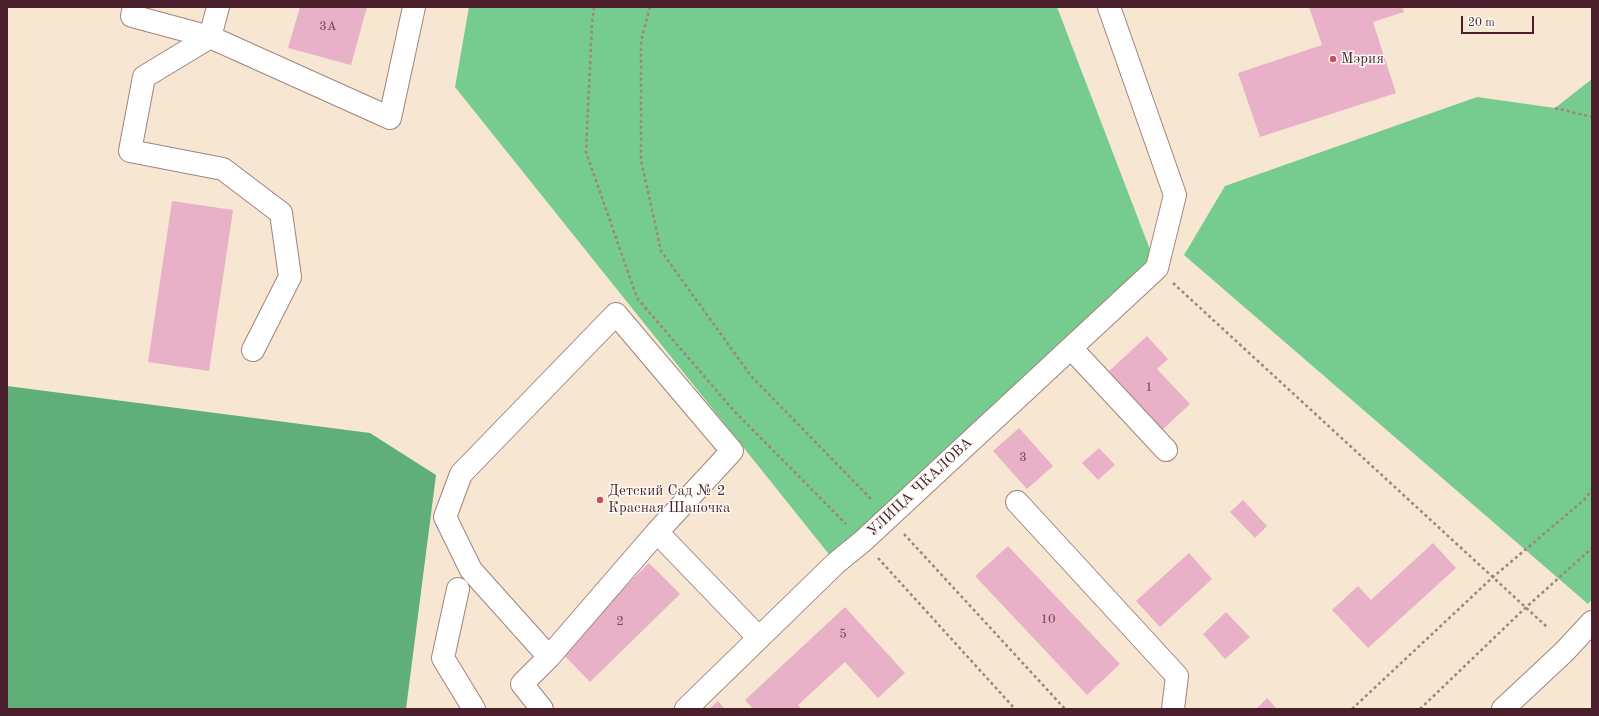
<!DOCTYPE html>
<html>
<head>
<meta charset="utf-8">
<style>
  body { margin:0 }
  #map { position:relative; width:1599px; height:716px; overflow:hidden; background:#f7e7d2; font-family:"Old Standard TT",serif }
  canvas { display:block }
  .frame { position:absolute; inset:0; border:8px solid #4a1f2b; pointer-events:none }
  .scale { position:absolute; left:1461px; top:16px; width:73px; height:18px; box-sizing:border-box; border:2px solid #4a1f2b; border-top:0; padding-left:5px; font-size:12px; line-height:14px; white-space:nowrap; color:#4a1f2b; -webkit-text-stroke:3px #fdfcf7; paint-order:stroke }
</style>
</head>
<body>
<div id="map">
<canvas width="1599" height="716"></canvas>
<div class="frame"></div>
<div class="scale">20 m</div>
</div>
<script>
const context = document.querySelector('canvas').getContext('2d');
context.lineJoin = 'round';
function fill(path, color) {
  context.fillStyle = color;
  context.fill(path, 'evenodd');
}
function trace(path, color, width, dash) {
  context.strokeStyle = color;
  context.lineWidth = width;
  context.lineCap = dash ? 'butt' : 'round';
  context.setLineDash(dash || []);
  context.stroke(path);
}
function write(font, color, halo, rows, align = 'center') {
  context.font = font + ' "Old Standard TT",serif';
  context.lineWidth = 3;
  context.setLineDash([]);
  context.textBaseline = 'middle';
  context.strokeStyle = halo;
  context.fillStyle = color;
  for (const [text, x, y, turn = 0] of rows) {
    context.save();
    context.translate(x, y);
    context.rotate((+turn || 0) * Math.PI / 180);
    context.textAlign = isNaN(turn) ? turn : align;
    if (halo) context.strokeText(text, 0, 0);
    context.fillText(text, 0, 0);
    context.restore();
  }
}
fill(new Path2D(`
  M469,7H1057L1157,268L836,563L455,87Z
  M1592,79V599L1588,604L1184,255L1225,186L1477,97L1555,108Z`), '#76cb8f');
fill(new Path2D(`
  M7,386L370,433L436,475L406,709H7Z`), '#60af7a');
fill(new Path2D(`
  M300,7H367L351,65L288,48Z
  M1309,7H1402L1404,12L1373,22L1396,93L1260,137L1238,73L1322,45Z
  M172,201L233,210L209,371L148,362Z
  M1147,336L1168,359L1157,369L1190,404L1162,430L1108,372Z
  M1019,428L1053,466L1027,489L993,451Z
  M1099,448L1115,465L1098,480L1082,463Z
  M1243,500L1267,526L1255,538L1230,512Z
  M1433,543L1456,568L1368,648L1332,610L1358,586L1371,600Z
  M1008,546L1120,664L1087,695L975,576Z
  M1189,553L1212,579L1160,627L1136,601Z
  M649,563L680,594L590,682L560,651Z
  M845,607L905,673L878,698L845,662L798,705L802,709H753L745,700Z
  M1226,612L1250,637L1225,659L1203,634Z
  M1267,698L1277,709H1256Z
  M718,701L725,709H709Z`), '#e9b1c8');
const minor = new Path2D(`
  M134,7L132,16L210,37
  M218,7L210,37L390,118L414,7
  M210,37L144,77L130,151L223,169L281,213L290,277L253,350
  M1071,348L1166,450
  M1017,502L1177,676L1173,709
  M458,589L443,658L474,709
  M549,657L657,532
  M542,709L522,684L549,657L471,570L445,517L461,474L616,314L732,451L657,532L759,638
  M686,709L836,563L863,541L1157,268L1175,195L1109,7
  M1503,709L1564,652L1592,622`);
trace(minor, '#a0837e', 24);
trace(new Path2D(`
  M594,7L592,24L586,152L637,298L735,412L846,524
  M650,7L641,41V160L661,251L751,376L872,500
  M1555,108L1592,117
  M1173,283L1547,627
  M904,534L1065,709
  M878,558L1015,709
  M1352,709L1493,577L1584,500L1592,490
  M1420,709L1522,611L1592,548`), '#a0837e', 2.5, [3, 3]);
trace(minor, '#fff', 22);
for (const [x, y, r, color] of [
  [1333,59,4,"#d1495b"],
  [600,500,4,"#d1495b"]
]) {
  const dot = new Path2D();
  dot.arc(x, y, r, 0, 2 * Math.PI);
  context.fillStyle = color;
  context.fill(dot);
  trace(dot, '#fdfcf7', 1.5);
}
write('13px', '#724452', null, [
  ["3А",328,27],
  ["1",1149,388],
  ["3",1023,458],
  ["10",1048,620],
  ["2",620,622],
  ["5",843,635]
]);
write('15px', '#4a1f2b', '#fdfcf7', [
  ["Мэрия",1341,59],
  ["Детский Сад № 2",608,491],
  ["Красная Шапочка",608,508]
], 'left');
write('15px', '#4a1f2b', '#fdfcf7', [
  ["УЛИЦА ЧКАЛОВА",920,487,-43]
]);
</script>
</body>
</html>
